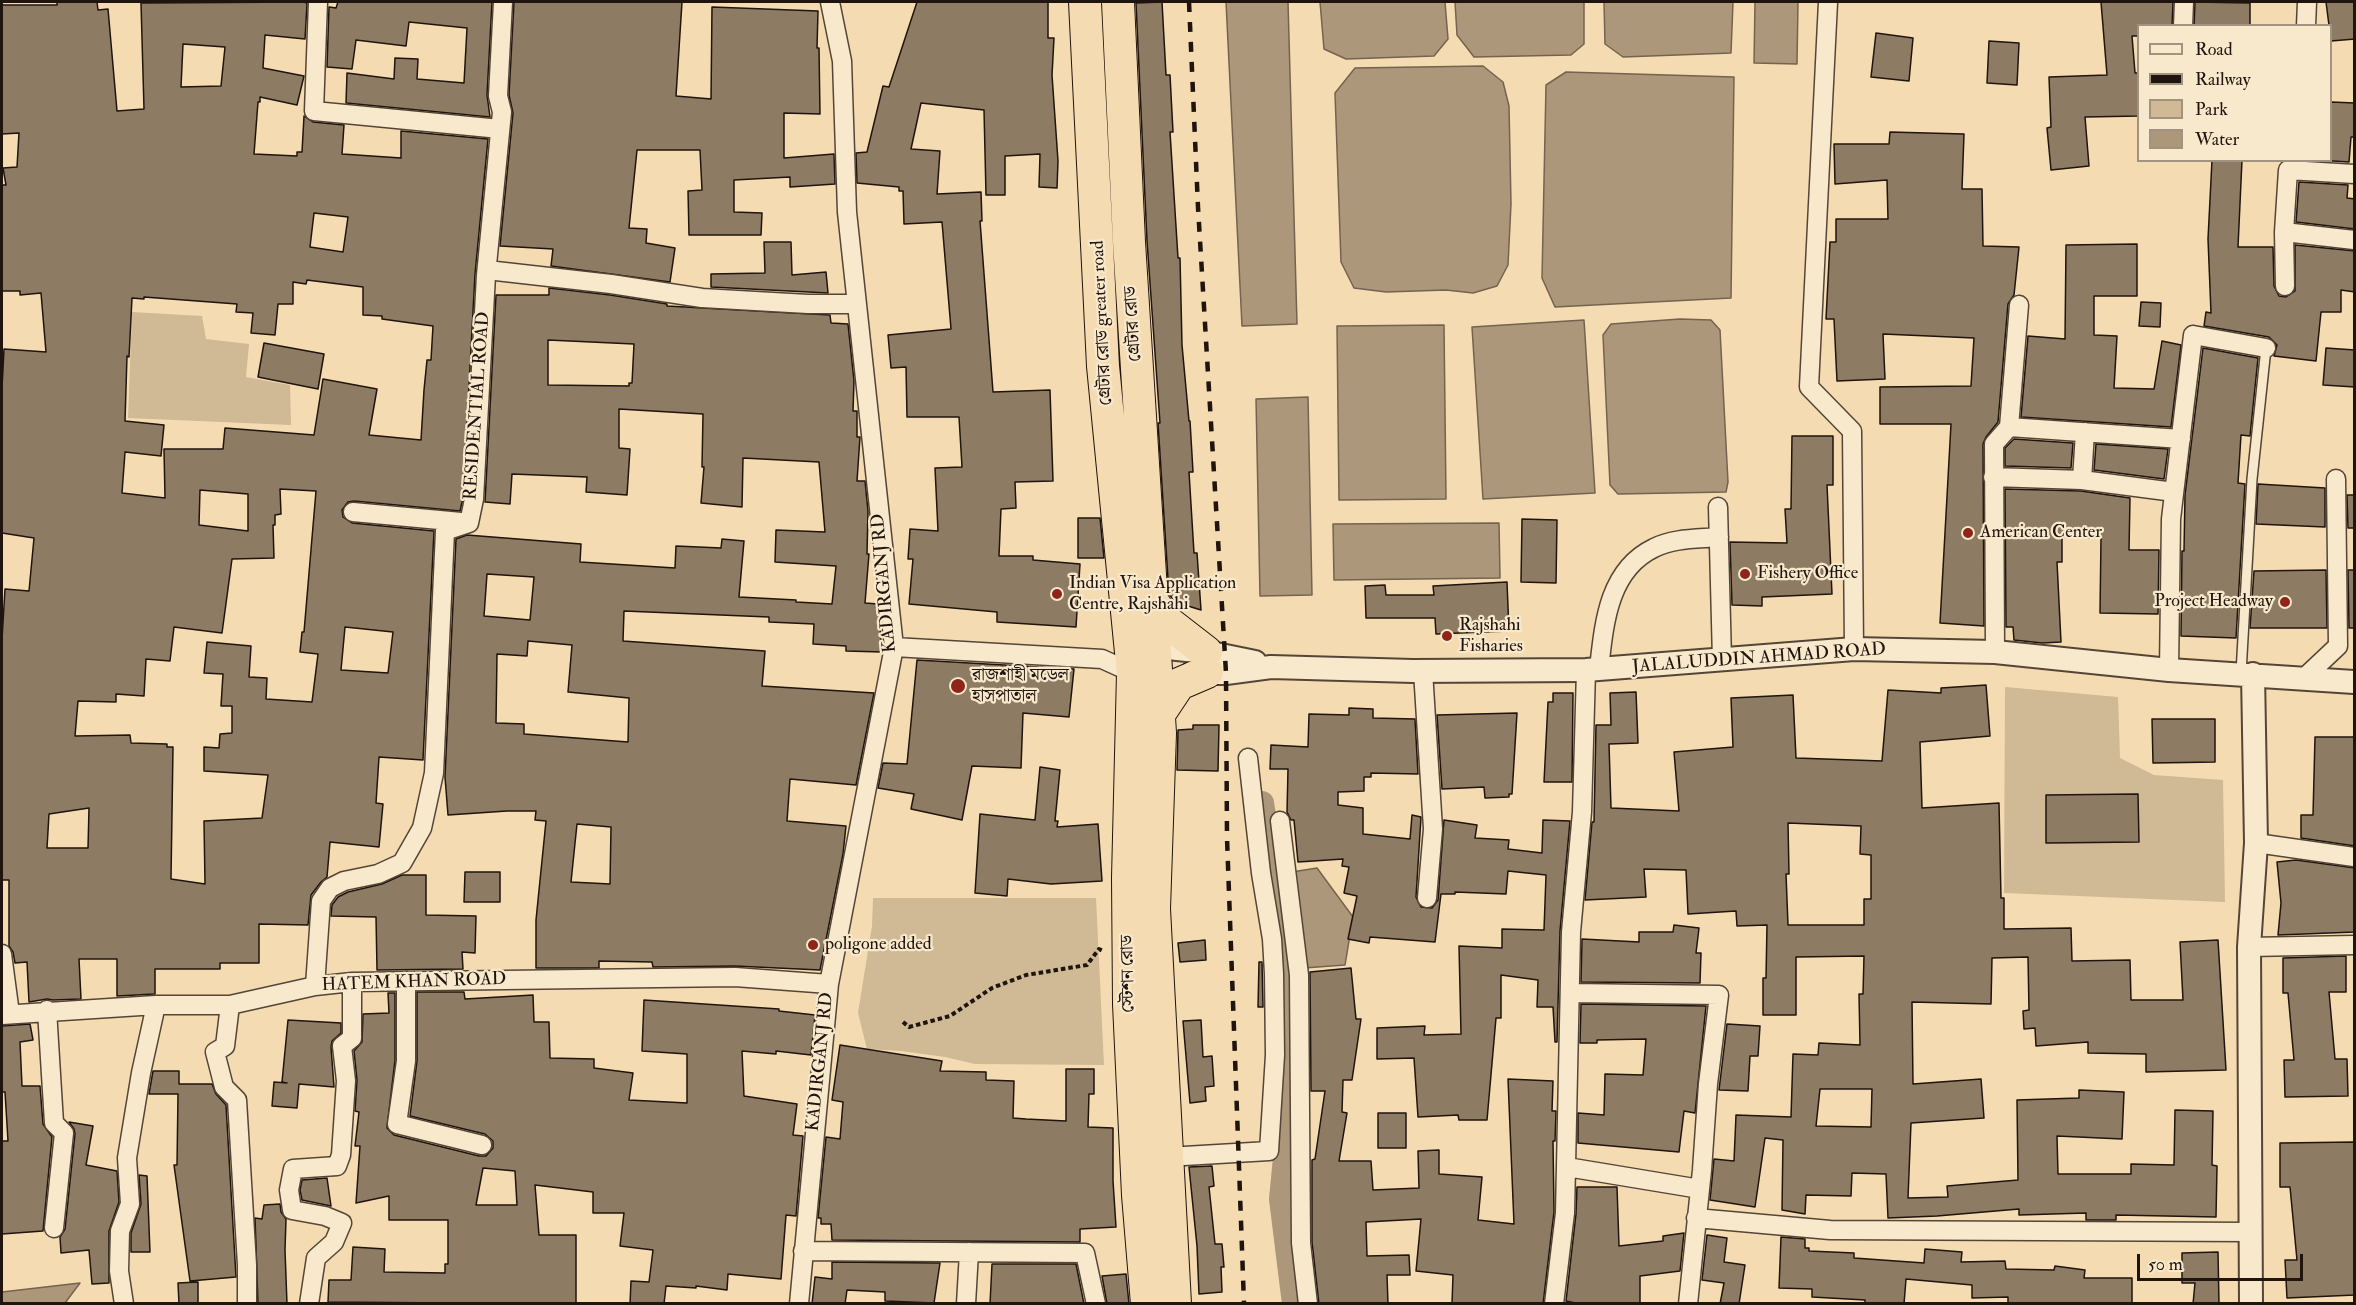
<!DOCTYPE html>
<html>
<head>
<meta charset="utf-8">
<style>
  body { margin:0 }
  #map { position:relative; width:2356px; height:1305px; overflow:hidden; background:#f4dbb1; font-family:"IM FELL Double Pica",serif }
  canvas { display:block }
  .frame { position:absolute; inset:0; border:3px solid #1f140e; pointer-events:none }
  .legend { position:absolute; left:2137px; top:24px; width:195px; height:138px; box-sizing:border-box; background:#f8e8cc; border:2px solid #a19380; margin:0; padding:8px 10px; list-style:none; font-size:18px; color:#1f140e }
  .legend li { display:flex; align-items:center; gap:12px; height:30px }
  .legend b { width:30px; border:2px solid #a19380 }
  .scale { position:absolute; left:2137px; top:1254px; width:166px; height:27px; box-sizing:border-box; border:3px solid #1f140e; border-top:0; padding-left:8px; font-size:18px; line-height:21px; white-space:nowrap; color:#1f140e; -webkit-text-stroke:4px #f8e8cc; paint-order:stroke }
</style>
</head>
<body>
<div id="map">
<canvas width="2356" height="1305"></canvas>
<div class="frame"></div>
<ul class="legend">
<li><b style="height:8px;background:#f8e8cc"></b>Road</li>
<li><b style="height:8px;background:#1f140e"></b>Railway</li>
<li><b style="height:16px;background:#d0b995"></b>Park</li>
<li><b style="height:16px;background:#ac977a"></b>Water</li>
</ul>
<div class="scale">50 m</div>
</div>
<script>
const context = document.querySelector('canvas').getContext('2d');
context.lineJoin = 'round';
function fill(path, color) {
  context.fillStyle = color;
  context.fill(path, 'evenodd');
}
function trace(path, color, width, dash) {
  context.strokeStyle = color;
  context.lineWidth = width;
  context.lineCap = dash ? 'butt' : 'round';
  context.setLineDash(dash || []);
  context.stroke(path);
}
function write(font, color, halo, rows, align = 'center') {
  context.font = font + ' "IM FELL Double Pica","Noto Serif Bengali",serif';
  context.lineWidth = 4.5;
  context.setLineDash([]);
  context.textBaseline = 'middle';
  context.strokeStyle = halo;
  context.fillStyle = color;
  for (const [text, x, y, turn = 0] of rows) {
    context.save();
    context.translate(x, y);
    context.rotate((+turn || 0) * Math.PI / 180);
    context.textAlign = isNaN(turn) ? turn : align;
    if (halo) context.strokeText(text, 0, 0);
    context.fillText(text, 0, 0);
    context.restore();
  }
}
fill(new Path2D(`
  M132,312L202,316L206,339L249,344L246,377L290,385L291,425L128,418Z
  M2005,687L2118,697L2120,758L2154,775L2223,780L2225,902L2004,893Z
  M873,898H1096L1104,1065L975,1064L945,1057L901,1051L867,1049L858,1013L872,926Z`), '#d0b995');
const water = new Path2D(`
  M1226,2H1288L1297,324L1242,326Z
  M1320,2H1445L1448,39L1434,56L1346,59L1324,49Z
  M1455,2H1584V44L1571,55L1474,57L1457,35Z
  M1604,2H1733L1731,53L1623,57L1605,44Z
  M1755,2H1798L1797,64L1754,63Z
  M1483,66L1503,82L1509,106L1511,204L1508,265L1497,286L1473,293L1446,290L1386,292L1354,288L1341,262L1335,93L1355,68Z
  M1566,72L1734,77L1731,298L1555,307L1542,278L1546,85Z
  M1680,319L1711,320L1720,330L1728,482L1726,492L1618,494L1610,485L1603,335L1611,324Z
  M1584,320L1595,493L1483,499L1472,327Z
  M1444,325L1446,499L1339,500L1337,326Z
  M1308,397L1312,595L1260,596L1256,399Z
  M1499,523L1500,578L1334,580L1333,524Z
  M1317,868L1353,917L1345,965L1304,968L1292,872Z
  M80,1283L65,1303H2V1292Z`);
fill(water, '#ac977a');
trace(water, '#74634f', 1.5);
trace(new Path2D(`
  M1262,803L1283,935L1290,1005L1291,1096L1281,1199L1294,1304`), '#ac977a', 24);
const building = new Path2D(`
  M57,2H97L98,10L108,9L117,111L144,109L141,3L305,2L307,4L305,39L265,35L263,68L304,76L297,105L260,97V102H258L254,154L297,156V152H302L304,116L313,122L344,125L342,154L401,158V131L488,139L475,274L463,498L460,511L354,501L348,502L342,510L343,517L352,523L434,531L423,760L379,757L376,803L383,804L379,847L330,842L327,877L321,882L311,895L308,925L259,924V963H220V969H155V994L117,996V959H79L81,999L53,1000L47,999L29,1002L27,962L15,963L13,952L9,946V880H2V639L5,589L29,591L34,538L2,533V388L4,349L46,352L41,293L20,295V291H2V185H6L3,168L17,167L19,133L2,134V5H57ZM183,44L225,47L221,86L181,87ZM314,213L348,217L343,252L310,247ZM307,280L363,287V315L382,316V319L433,326L431,360H427L424,390L421,440L369,435L377,389L323,379L314,435L225,428L223,449H164L165,498L122,493L125,452L161,456L164,425L125,421L127,356L129,357L132,298L144,299V297L237,304L236,312L253,313L251,333L275,335L278,304H293V282L306,284ZM280,489L316,491L304,632H302L300,652L318,654L312,702L266,699L267,678L249,677L251,646L207,642L204,673L223,674L221,706H232V733L220,734L219,748L204,747V771L268,775L262,818L204,821L205,884L171,879L173,747H167V744L131,743L130,735L75,736L78,701L116,702V694L144,696L146,659L170,661L174,627L222,633L232,559L274,558L273,525H275V515L281,514ZM200,490L248,494V531L199,525ZM345,627L393,632L388,673L341,670ZM89,808L88,848H47L49,814Z
  M338,2H492L487,95L490,117L346,103L347,73L394,79L395,58L418,59L417,79L464,83L467,28L409,22L406,46L356,40L352,69L327,67L329,7L336,8Z
  M514,2H682L676,96L711,99L712,7L818,11L817,48H819L820,114L784,113V158L834,154L835,184L790,187V177L734,180V212L762,213L761,235H689L688,191L702,190L700,150H637L629,228L647,229L646,243L675,248L670,282L551,266L553,249L500,246L513,113L509,95Z
  M917,2H1048V38H1054L1052,75L1058,161L1057,188L1039,187L1040,154L1005,156V195H986L984,110L921,103L911,149L940,151L937,194L981,192L982,221H980L993,392L1050,390L1053,481L1015,482L1016,508L1001,509L999,556H1033V560L1080,564L1076,627L997,622V612L909,604L913,559H908L910,529L938,531L935,468L962,467L959,417H907L906,367L891,368L888,335L951,329L942,222L904,224L903,191H899V187L857,183L856,153L867,152L883,86L889,87Z
  M1162,2L1166,75H1170L1173,132H1170L1178,258H1180L1182,345L1189,421H1190L1193,472H1189L1194,553H1197L1201,610L1175,602L1169,594L1158,423H1160L1147,241L1136,3Z
  M2101,2H2173L2172,26H2139V36H2132L2135,73H2139V116L2085,117L2089,166L2051,170L2047,128L2051,127L2049,77L2107,75Z
  M2195,2L2250,3V26H2194Z
  M2326,2H2355V39L2331,41Z
  M1876,33L1913,38L1909,81L1871,77Z
  M1989,41L2019,43L2017,85L1987,83Z
  M2331,102L2355,103V137H2351L2349,162L2317,160H2331Z
  M1890,132L1964,134L1962,189H1982L1983,246L2019,247L2014,295L2008,304L1998,422L1986,437L1983,444L1984,626L1940,623L1951,424H1880V387L1971,386L1974,338L1883,334L1885,379L1837,381L1834,319H1826L1830,242H1836V219H1888L1887,180L1835,184L1834,144H1889Z
  M2212,160H2242L2238,247H2273L2274,286L2279,296L2286,297L2295,291V245L2355,251V292L2341,290V312H2321L2316,361L2274,356L2277,345L2269,337L2204,326L2206,312L2211,313L2208,239Z
  M2299,182L2348,185L2347,198L2355,199V229L2296,222Z
  M764,242H791L792,275L826,272L828,293L711,287V274L765,273Z
  M2137,244V296H2094V335L2117,336L2114,388L2154,389L2162,341L2181,345L2171,427L2021,417L2028,336L2065,339L2066,245Z
  M549,288L610,295L667,304V306L830,315L831,323L848,324L854,381L853,411H857V437H860L857,481H865L868,511L867,554H869L865,603L878,604L882,652L846,651V646L813,644L814,624L769,622V617L624,611L623,641L765,651L762,686L874,693L856,785L790,779L787,821L846,826L843,854L820,970L735,966L653,967L652,962L599,961V968H536V920L546,821L535,820L536,811H507L448,815L445,777L456,539L467,535L581,544L580,562L675,568L676,546L721,548L722,539L744,541L739,597L796,600V602L832,604L836,566L775,562L776,530L825,532L819,462L743,458L742,507L701,503L704,467H702L703,414L619,409V448L630,449L627,495L586,492L587,477L512,474L510,504L485,502L496,295H549ZM548,340L634,344L632,383H629V386L548,385ZM487,574L534,577L530,620L484,616ZM528,641L572,645L568,692L629,698L628,742L524,734V724L496,723L497,654L527,656ZM577,824L611,827L610,884L571,882Z
  M2141,302L2161,303L2160,327L2139,326Z
  M264,343L324,354L318,389L258,377Z
  M2203,348L2258,358L2250,436L2241,435L2238,483L2245,484L2236,638L2181,636L2182,551H2184L2185,495Z
  M2326,348L2355,350V387L2323,385Z
  M1792,436H1833V485H1827L1832,594L1762,597V606L1732,605L1730,542L1787,543L1785,509H1791Z
  M2014,439L2073,443L2071,468L2005,466V448Z
  M2096,444L2168,449L2164,479L2094,470Z
  M2258,484L2325,488V527L2256,524Z
  M2005,489L2081,491L2130,498L2129,550H2159L2158,614L2100,613L2101,538L2062,537V562H2057L2061,642L2042,643L2014,640L2013,627H2006Z
  M2347,495H2355V528H2348Z
  M1078,518H1100L1104,558H1078Z
  M1522,519L1557,520L1556,583L1521,582Z
  M2326,570L2327,628H2250L2254,571Z
  M2348,570H2355V628H2349Z
  M1507,582L1509,631L1436,634L1435,618H1366L1365,586L1385,585L1386,595H1434L1433,586Z
  M917,660L1074,669L1069,717L1023,713L1021,768L972,766L962,820L911,809L914,794L878,788L883,763L907,764Z
  M1986,685L1990,736L1920,742L1922,808L1999,803L2001,898H2004V929L2071,928L2072,961L2130,960L2131,1000H2183L2180,942L2218,940L2226,1070L2146,1072V1054L2088,1053V1042L2036,1046L2035,1028L2024,1029L2023,1011L2029,1010L2028,957L1992,958L1991,1004L1912,1002L1913,1084L1981,1079L1984,1118L1911,1123L1908,1198L1948,1197L1947,1186L2018,1180L2017,1100L2079,1098V1090L2124,1092L2122,1139L2057,1136L2058,1174H2131V1164L2174,1165L2175,1110L2213,1111L2212,1165L2217,1166L2216,1217L2116,1215V1220H2086V1213L2019,1215V1209L1937,1216L1888,1218L1886,1174L1852,1173L1851,1196L1806,1195L1805,1214L1782,1210L1783,1140L1765,1138L1755,1207L1710,1200L1714,1159L1734,1161L1736,1115L1791,1117L1793,1054L1818,1055L1819,1043L1860,1045L1859,994H1863L1864,956L1796,957V1015H1763V978H1766L1767,925L1737,926L1736,911L1688,914L1686,870L1644,869L1646,897L1585,900L1592,822H1594L1596,725H1611L1610,693L1636,692L1638,743L1609,744L1611,808L1679,811L1674,752L1733,747L1731,698L1793,695L1796,758L1882,761L1888,690L1941,693V688ZM1788,823L1861,826L1860,854L1871,855V899H1864V925H1788L1786,874H1789ZM1820,1089H1872L1871,1127L1816,1126Z
  M1553,693H1573L1572,782H1544L1548,702H1553Z
  M1349,708L1373,709V718L1415,719L1418,774L1371,773V777H1364V791L1338,792V805L1363,808V834L1410,839L1412,815L1421,817L1416,897L1421,907L1432,908L1438,900L1444,820L1477,825L1475,838L1509,840L1508,849L1542,853L1543,820L1570,821L1560,931L1557,1042H1555L1553,1007H1537L1538,980L1501,975V1018H1496L1487,1120H1459L1458,1115L1418,1117L1414,1058L1377,1059V1028L1425,1026L1424,1035L1461,1034L1459,946L1502,948V929L1544,930L1546,875L1508,871L1506,894L1455,892V894H1441L1435,942L1370,937L1369,943L1348,939L1357,896L1344,893L1349,867L1342,866L1343,859L1298,862L1294,820H1291L1287,812L1288,769H1270L1271,745L1308,747L1309,714L1349,715Z
  M1517,713L1512,794H1509V797L1485,798L1484,787L1442,789L1437,715Z
  M2152,719H2215V762L2153,763Z
  M1193,725H1219L1218,771L1177,770L1178,730L1193,729Z
  M2315,737H2355V846L2301,838V815H2313Z
  M1040,767L1060,770L1055,821H1058L1057,827L1098,824L1102,881L1051,884L1008,879L1007,896L975,893L980,814L1035,820Z
  M2138,794L2139,842L2046,843V795Z
  M2296,860L2355,868V932L2278,935L2281,903L2277,862Z
  M465,872H500V902H464Z
  M402,875H426V915L476,916L475,953L462,952L463,969L377,970L376,917L331,916L332,905L338,897L348,892L382,884Z
  M1674,925L1699,928L1696,953H1701L1700,983L1581,982L1582,939L1639,942V932H1673Z
  M1205,940L1206,960L1180,962L1178,943Z
  M2346,956V992H2329L2335,1059H2347L2348,1096L2285,1097L2284,1060H2294L2288,993H2283V958Z
  M1259,962H1262L1263,1007H1258Z
  M1351,968L1356,1019H1361L1352,1080H1343L1342,1112L1347,1113L1339,1161H1371L1373,1190L1419,1188L1418,1151L1439,1150V1174L1482,1177L1478,1220L1514,1224L1508,1079L1553,1081L1552,1111H1556L1555,1141H1553L1554,1212L1543,1304H1452L1453,1275L1416,1271L1421,1219L1366,1222L1367,1256L1409,1255L1410,1275H1387L1388,1304H1319L1312,1242V1160L1315,1159L1325,1091H1311L1310,972Z
  M417,992H464L465,999L533,995L534,1022H549L550,1058L594,1059V1068L633,1073L629,1100L687,1103V1054L642,1051L644,1000L779,1009V1011L815,1015L811,1055L776,1051V1054L742,1051L744,1096L797,1104L793,1135L803,1136L796,1216L786,1215L781,1279L728,1274L727,1290L696,1286V1288L666,1286L664,1304H630L631,1281L649,1282L653,1250L620,1246L624,1213H593V1192L535,1185L539,1235H576V1304L328,1302L329,1280H351L353,1247L385,1249L384,1272L445,1273V1264H448V1220H389V1196L356,1203L360,1146H355L359,1112L355,1111L357,1080L354,1051L362,1042L363,1014L389,1013L388,993H395V1060L387,1128L394,1135L479,1156H486L493,1148V1141L485,1134L410,1116L417,1061ZM483,1168L515,1171L517,1205H476Z
  M1581,1004L1706,1006L1695,1113L1684,1111L1679,1152L1578,1143V1113L1604,1115L1605,1074L1643,1075L1646,1039L1597,1040V1043H1580Z
  M288,1020L341,1023V1033L332,1041L331,1047L334,1087L299,1084L297,1108L272,1106L274,1082L287,1083L282,1082Z
  M1201,1020L1203,1057L1212,1056L1214,1086L1205,1087L1206,1101L1190,1103L1183,1021Z
  M30,1024L33,1040L20,1042L22,1086H40L43,1124L52,1137L43,1231L2,1234V1141H8L5,1092H2V1026Z
  M1727,1024L1760,1026L1758,1056H1750L1748,1091L1719,1090Z
  M840,1045L942,1061L940,1071L986,1072V1080L1014,1081L1013,1118L1026,1119L1066,1121V1069H1094V1094H1089L1088,1127L1113,1128V1181L1116,1227L1080,1229V1242L832,1240L831,1224H821V1218H818L826,1137L840,1139L843,1102L832,1100Z
  M153,1071H179V1084H212L216,1094L226,1105L236,1277L190,1281L174,1165H177L178,1094H149Z
  M1378,1113H1406V1148H1378Z
  M69,1122L93,1126L86,1165L117,1171L119,1202L109,1231V1283L92,1284L89,1250L61,1253L60,1237L65,1229L75,1134L74,1129Z
  M2355,1142V1295L2287,1298L2285,1260H2297L2290,1187H2280V1143Z
  M1212,1166L1214,1186L1209,1187L1215,1244H1222L1224,1267H1221L1222,1292L1199,1294L1197,1246L1189,1167Z
  M139,1175L147,1176L150,1252H131V1233L141,1204Z
  M327,1178L331,1206L302,1200L300,1190L302,1180Z
  M1577,1187H1617L1619,1246L1663,1241V1236L1684,1233L1680,1271L1640,1276V1303L1580,1304L1566,1301L1576,1214Z
  M280,1204L281,1212L286,1219L285,1250L287,1304H258L255,1218L262,1219L264,1205Z
  M1707,1235L1727,1238L1724,1262L1745,1265L1739,1304H1720L1724,1283L1702,1280Z
  M1781,1237L1805,1239V1248H1809V1251L1854,1253V1258L1924,1263L1925,1249L1962,1252L1961,1262L2005,1261L2006,1269L2054,1270L2055,1266L2085,1270L2084,1278H2132V1304H2008V1297L1972,1298V1285L1906,1279L1904,1304H1865V1300L1812,1297V1289L1779,1288Z
  M2218,1252L2219,1304H2193L2195,1283H2182V1253Z
  M832,1262L940,1263L934,1303L885,1301V1292L847,1290L845,1304H812L815,1277L832,1279Z
  M992,1264H1076L1084,1304H990Z
  M1126,1274L1129,1304H1107L1102,1276Z
  M198,1282V1304H179L178,1283Z`);
fill(building, '#8e7b63');
trace(building, '#1f140e', 1.5);
const service = new Path2D(`
  M2241,673L2252,479L2266,348`);
const minor = new Path2D(`
  M318,2L314,111L500,129
  M1828,2L1809,387L1852,431L1854,649
  M2183,26L2184,2
  M2306,26L2307,2
  M2284,232L2288,170L2354,174
  M487,270L611,284L702,298L808,304H857
  M2285,286L2284,232L2354,240
  M2009,427L2181,439
  M1993,477L2082,480L2174,492
  M2082,480L2085,432
  M1718,507L1722,660
  M353,512L461,522
  M894,647L1102,659L1133,673
  M1995,652L1994,444L2009,427L2019,305
  M1599,669C1604,624 1608,570 1654,548C1673,538 1698,539 1719,537
  M2169,670L2171,519L2193,335L2266,348
  M1423,671L1433,829L1427,898
  M2304,678L2338,646L2336,479
  M1280,821L1299,975L1301,1243L1308,1304
  M2256,843L2354,857
  M2249,947L2354,945
  M2,954L10,1014
  M406,981V1061L397,1124L482,1145
  M315,986L321,901L330,888L344,881L378,874L402,863L422,828L434,773L445,531L469,523L474,499L486,275L502,112L498,96L503,2
  M1570,993L1719,995L1708,1084L1702,1170L1688,1304
  M230,1005L225,1046L215,1052L224,1087L237,1100L247,1265V1304
  M47,1010L54,1123L64,1133L54,1228
  M2,1015L156,1005H230L315,986L352,982L735,977L829,984
  M1167,1157L1269,1151L1275,1055L1274,974L1272,939L1261,873L1248,758
  M1567,1167L1700,1189
  M1696,1218L1830,1230L2251,1232
  M803,1251L1085,1253L1096,1304
  M124,1304L119,1271L120,1231L130,1204L127,1158L141,1073L156,1005
  M309,1304L316,1258L334,1242L342,1223L325,1216L292,1210L289,1190L293,1169L337,1166L341,1155L346,1081L342,1046L352,1038V982
  M799,1304L829,984L894,647L847,212L842,61L830,2
  M966,1304L969,1252
  M1554,1304L1565,1213L1571,932L1582,812L1586,670`);
const tertiary = new Path2D(`
  M1139,645L1206,652L1255,662
  M1192,673H1226L1271,667L1413,671L1586,670L1854,649L1995,652L2169,670L2354,682
  M2251,1304L2249,947L2256,843L2253,674`);
const trunk = new Path2D(`
  M1085,2L1103,366L1133,673L1128,878L1129,1004L1138,1195L1147,1304
  M1118,2L1129,242L1160,733L1154,909L1175,1304
  M1152,601L1166,621L1206,652
  M1159,714L1179,684L1207,672`);
trace(service, '#544637', 12);
trace(minor, '#544637', 21);
trace(tertiary, '#544637', 26);
trace(trunk, '#1f140e', 34);
trace(new Path2D(`
  M903,1022L909,1027L950,1016L992,988L1026,975L1087,965L1099,949L1103,951`), '#1f140e', 4, [4.5, 3]);
trace(service, '#f8e8cc', 9);
trace(minor, '#f8e8cc', 18);
trace(tertiary, '#f8e8cc', 22);
trace(trunk, '#f4dbb1', 32);
trace(new Path2D(`
  M1189,2L1198,207L1226,673L1227,838L1244,1304`), '#1f140e', 4.5, [10, 10]);
for (const [x, y, r, color] of [
  [1968,533,6,"#8f2418"],
  [1745,574,6,"#8f2418"],
  [1057,594,6,"#8f2418"],
  [2285,602,6,"#8f2418"],
  [1447,636,6,"#8f2418"],
  [958,686,8,"#8f2418"],
  [813,945,6,"#8f2418"]
]) {
  const dot = new Path2D();
  dot.arc(x, y, r, 0, 2 * Math.PI);
  context.fillStyle = color;
  context.fill(dot);
  trace(dot, '#f8e8cc', 2);
}
write('18px', '#1f140e', '#f8e8cc', [
  ["গ্রেটার রোড greater road",1103,323,-93],
  ["গ্রেটার রোড",1134,324,-94],
  ["RESIDENTIAL ROAD",478,406,-86],
  ["KADIRGANJ RD",885,583,-95],
  ["JALALUDDIN AHMAD ROAD",1759,659,-4],
  ["স্টেশন রোড",1129,974,-91],
  ["HATEM KHAN ROAD",414,983,-2],
  ["KADIRGANJ RD",821,1062,-84]
]);
write('18px', '#1f140e', '#f8e8cc', [
  ["American Center",1980,533],
  ["Fishery Office",1757,574],
  ["Indian Visa Application",1069,584],
  ["Centre, Rajshahi",1069,605],
  ["Project Headway",2273,602,"right"],
  ["Rajshahi",1459,626],
  ["Fisharies",1459,647],
  ["রাজশাহী মডেল",972,676],
  ["হাসপাতাল",972,697],
  ["poligone added",825,945]
], 'left');
</script>
</body>
</html>
